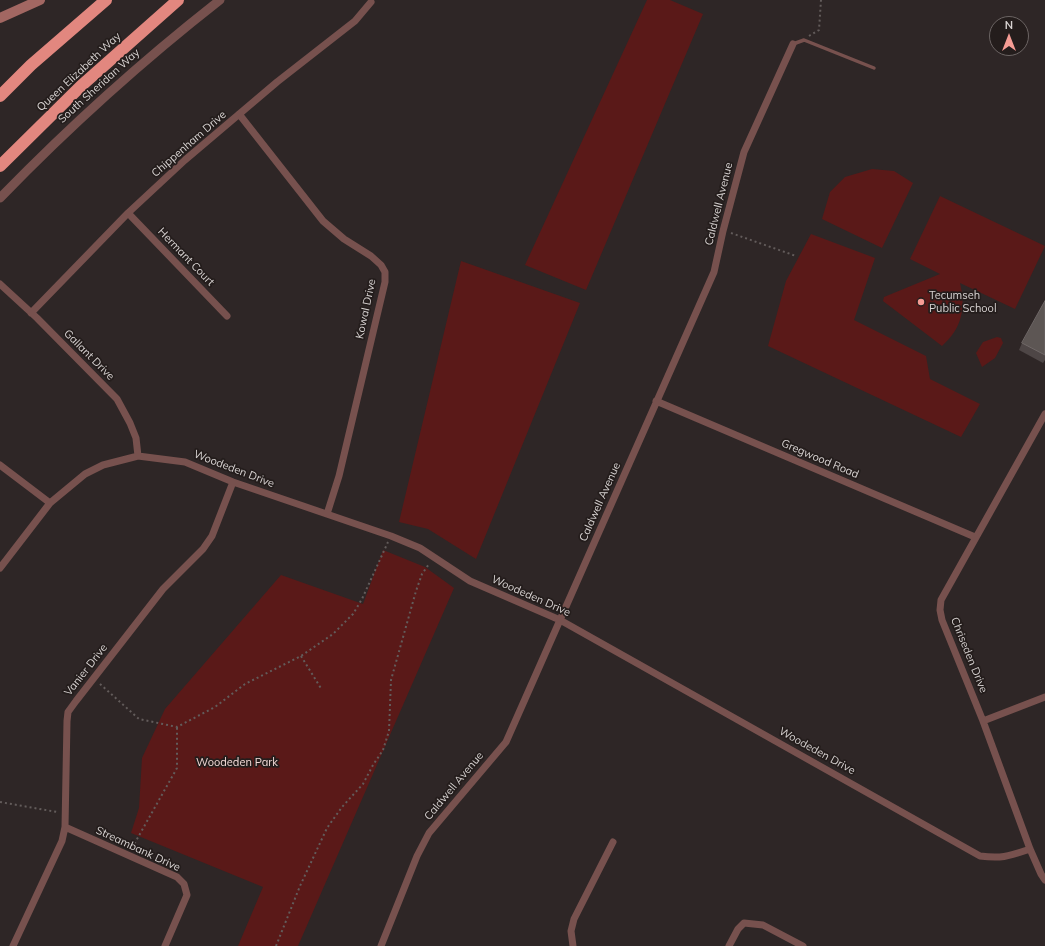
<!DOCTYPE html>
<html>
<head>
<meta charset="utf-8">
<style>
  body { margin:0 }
  #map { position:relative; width:1045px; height:946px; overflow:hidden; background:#2e2626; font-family:Mulish,sans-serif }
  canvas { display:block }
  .north { position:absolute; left:989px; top:16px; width:40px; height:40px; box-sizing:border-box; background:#241d1c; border:1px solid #6c6564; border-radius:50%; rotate:0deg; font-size:11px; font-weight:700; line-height:16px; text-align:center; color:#d7d2d1 }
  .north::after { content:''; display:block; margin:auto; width:14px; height:18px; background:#f59c94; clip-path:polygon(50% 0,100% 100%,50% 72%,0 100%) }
</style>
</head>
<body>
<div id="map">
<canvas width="1045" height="946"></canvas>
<div class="north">N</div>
</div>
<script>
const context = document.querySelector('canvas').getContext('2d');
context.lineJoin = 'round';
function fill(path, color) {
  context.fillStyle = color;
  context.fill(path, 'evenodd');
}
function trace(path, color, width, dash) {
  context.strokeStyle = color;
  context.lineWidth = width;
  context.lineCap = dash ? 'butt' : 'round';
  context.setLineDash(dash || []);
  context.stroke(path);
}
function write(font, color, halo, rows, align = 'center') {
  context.font = font + ' Mulish,sans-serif';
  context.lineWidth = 3.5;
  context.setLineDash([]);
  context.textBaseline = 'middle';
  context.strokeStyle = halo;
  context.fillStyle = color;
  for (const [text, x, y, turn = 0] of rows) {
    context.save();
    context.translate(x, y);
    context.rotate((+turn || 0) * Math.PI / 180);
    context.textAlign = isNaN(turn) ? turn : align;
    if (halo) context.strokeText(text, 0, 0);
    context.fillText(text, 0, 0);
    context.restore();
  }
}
fill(new Path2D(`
  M647,0H670L703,14L586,290L525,265Z
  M872,169L894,171L913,183L882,248L822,219L830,192L845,177Z
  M940,196L1045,246L1015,309L960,283C966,309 962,328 942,346L883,301L884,297L940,274L910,259Z
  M811,234L875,258L854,320L926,356L930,379L980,404L961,437L768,346L786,281Z
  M461,261L580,303L476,559L428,529L399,522Z
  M997,337L1001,338L1003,343L995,358L982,367L976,353L983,342Z
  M383,550L425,567L454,588L298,946H238L263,887L131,833L139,808L142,758L165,709L281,575L363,604Z`), '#5a1918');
trace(new Path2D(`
  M809,36L819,30L821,0
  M731,233L796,256
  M301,656L322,690
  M100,684L139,719L177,727L215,707L245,684L301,656L333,634L353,614L362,599L388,542
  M0,802L57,812
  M132,848L177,768V727
  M276,946L300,886L327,828L342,807L363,784L373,765L383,750L389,731L391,680L416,591L422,574L429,564`), '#635c5b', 2, [2, 3]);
trace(new Path2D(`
  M793,44L804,40L874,68`), '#77514e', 3.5);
trace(new Path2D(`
  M239,114L323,221L344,239L371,256L381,265L385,272V282L339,476L327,514
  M128,213L227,316
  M0,284L37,318L117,399L130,423L136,438L138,456
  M31,313L128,213L185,160L277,82L355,21L371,2
  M656,401L975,537
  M1045,414L941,600L940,610L942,620L983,721L1030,849L1041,874L1045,880
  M0,465L50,503
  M0,568L50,503L85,474L103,465L138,456L185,462L233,482L391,536L420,548L470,581L560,620L980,856C1002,859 1009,856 1030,849
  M983,721L1045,697
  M65,827L177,877L184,884L187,895L165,946
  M13,946L62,841L65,827L67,721L68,712L76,701L163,589L203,549L212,536L233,482
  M381,946L417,856L429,833L506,742L714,272L723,231L744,152L793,44
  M573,946L571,931L574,919L613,842
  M729,946L738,929L744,923L763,925L803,946`), '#77514e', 7);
trace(new Path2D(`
  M0,198C69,127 142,61 220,0`), '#77514e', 9);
trace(new Path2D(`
  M0,18L40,0`), '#a26762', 10);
trace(new Path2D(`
  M0,96L31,65L106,0
  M0,166L81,86L178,0`), '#e2877f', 12);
fill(new Path2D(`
  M1045,301V360L1043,363L1019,350L1022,343Z`), '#4e4646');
const building = new Path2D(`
  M1045,301V355L1022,343Z`);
fill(building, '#5d5654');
trace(building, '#706968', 1);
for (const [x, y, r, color] of [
  [921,302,4,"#f59c94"]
]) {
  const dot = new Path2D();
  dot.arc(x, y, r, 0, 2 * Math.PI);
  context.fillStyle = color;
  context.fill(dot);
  trace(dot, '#241d1c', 1.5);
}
write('11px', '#d7d2d1', '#241d1c', [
  ["Queen Elizabeth Way",79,72,-43],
  ["South Sheridan Way",99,86,-42],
  ["Chippenham Drive",189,144,-41],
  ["Caldwell Avenue",719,204,-76],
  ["Hermant Court",186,257,46],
  ["Kowal Drive",366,309,-78],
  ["Gallant Drive",89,355,45],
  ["Gregwood Road",820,459,23],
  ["Woodeden Drive",234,469,21],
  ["Caldwell Avenue",600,502,-66],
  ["Woodeden Drive",531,596,24],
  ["Chriseden Drive",969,655,68],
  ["Vanier Drive",86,670,-52],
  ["Woodeden Drive",817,751,29],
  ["Caldwell Avenue",454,786,-50],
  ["Streambank Drive",138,849,25]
]);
write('11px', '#d7d2d1', '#241d1c', [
  ["Tecumseh",929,296],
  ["Public School",929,309]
], 'left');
write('11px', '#f5dcd9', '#241d1c', [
  ["Woodeden Park",237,763]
]);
</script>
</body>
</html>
